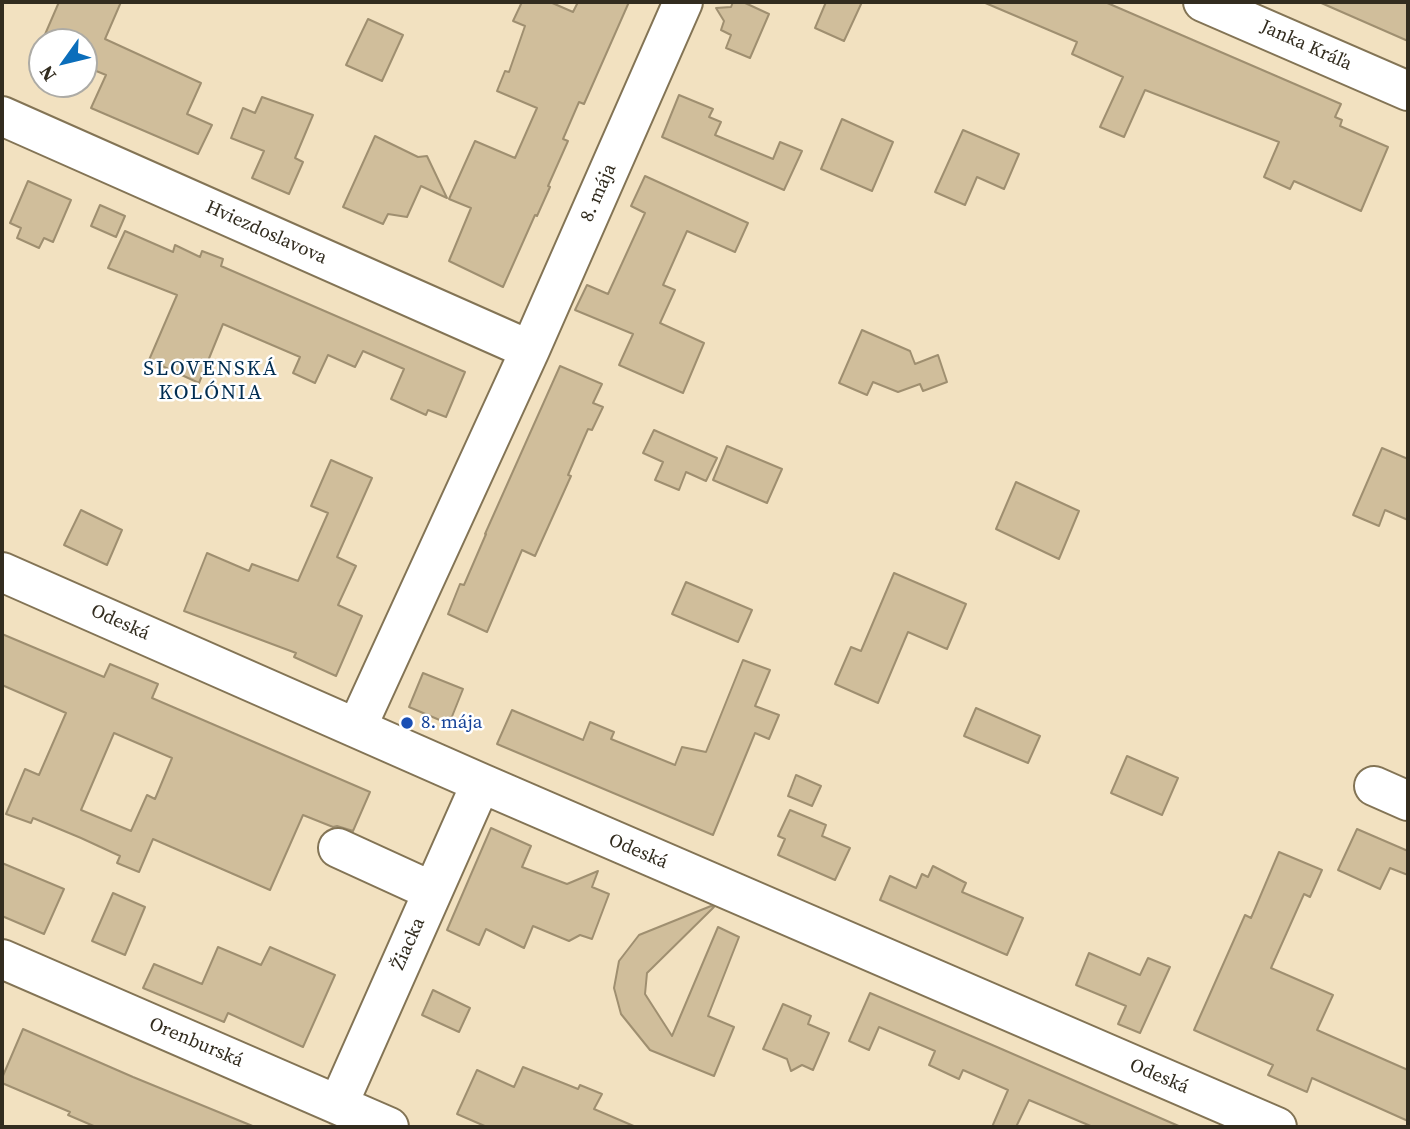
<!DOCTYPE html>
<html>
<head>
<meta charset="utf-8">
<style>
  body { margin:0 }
  #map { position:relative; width:1410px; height:1129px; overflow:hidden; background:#f2e1c0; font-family:"Source Serif 4",serif }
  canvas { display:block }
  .frame { position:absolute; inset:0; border:4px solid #322c1f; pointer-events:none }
  .north { position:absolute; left:28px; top:28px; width:70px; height:70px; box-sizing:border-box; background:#fff; border:2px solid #adaba5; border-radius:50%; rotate:236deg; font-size:19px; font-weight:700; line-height:28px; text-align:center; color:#322c1f }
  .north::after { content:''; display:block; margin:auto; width:24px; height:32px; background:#0b6ebb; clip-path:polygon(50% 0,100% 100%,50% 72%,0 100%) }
</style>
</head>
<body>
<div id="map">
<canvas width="1410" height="1129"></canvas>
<div class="frame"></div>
<div class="north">N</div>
</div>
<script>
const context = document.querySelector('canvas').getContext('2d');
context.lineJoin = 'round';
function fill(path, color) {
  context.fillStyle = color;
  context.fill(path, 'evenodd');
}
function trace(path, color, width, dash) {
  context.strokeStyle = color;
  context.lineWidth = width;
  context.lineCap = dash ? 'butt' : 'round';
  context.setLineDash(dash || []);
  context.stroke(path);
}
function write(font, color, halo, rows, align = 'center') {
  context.font = font + ' "Source Serif 4",serif';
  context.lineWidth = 5;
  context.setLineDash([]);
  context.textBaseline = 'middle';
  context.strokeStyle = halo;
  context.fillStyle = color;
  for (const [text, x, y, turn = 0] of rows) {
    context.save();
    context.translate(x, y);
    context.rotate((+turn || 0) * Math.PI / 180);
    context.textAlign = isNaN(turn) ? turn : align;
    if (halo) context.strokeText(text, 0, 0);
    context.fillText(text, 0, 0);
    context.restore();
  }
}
const building = new Path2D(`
  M59,2H121L105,39L201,83L187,114L212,125L198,154L91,108L106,75L84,66V42H42V47L40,46Z
  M522,2H550L573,12L578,2H629L584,104L579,102L563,139L568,141L548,186L550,187L537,216L535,215L503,287L449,261L471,208L449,199L475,141L515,158L537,108L497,91L505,71L509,72L525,26L513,21Z
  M733,2H743L769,14L750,58L726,48L731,35L721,30L724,21L716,8L731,7Z
  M826,2H862L844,41L815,28Z
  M983,2H1105L1341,104L1335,117L1342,120L1340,126L1388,147L1361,211L1294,181L1290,189L1264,177L1279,142L1145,90L1124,137L1100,127L1123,77L1072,54L1077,42Z
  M1319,2H1408V41Z
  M368,19L403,35L382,81L346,65Z
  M679,95L713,109L709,117L721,122L715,135L773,159L780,142L802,151L784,190L662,137Z
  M262,97L313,115L295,158L303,162L289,194L252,178L264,151L231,138L243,108L255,113Z
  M842,119L893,142L872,191L821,169Z
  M963,130L1019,154L1004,189L977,177L965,205L935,192Z
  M375,136L418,157L427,156L447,198L421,186L407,217L388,214L383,224L343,207Z
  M645,176L748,223L735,252L687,231L663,285L675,290L660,323L704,343L683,393L619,365L633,334L575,310L587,285L608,294L645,213L631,206Z
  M28,181L71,200L53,242L44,238L39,248L17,238L21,228L10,223Z
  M100,205L125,216L116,237L91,226Z
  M125,231L173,252L175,245L200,257L202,251L223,259L221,266L465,372L446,417L428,410L426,415L391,399L404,369L363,351L355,367L328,355L315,383L293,373L300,357L223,324L199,383L149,360L177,295L108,268Z
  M862,330L910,351L915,364L938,355L947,382L923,391L920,384L898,392L873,382L867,395L839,383Z
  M560,366L602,384L593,403L603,407L592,430L588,429L568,475L571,476L535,556L522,550L487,632L448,614L460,584L464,585L486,534H485Z
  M654,430L717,458L706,481L686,472L679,490L655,480L663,462L643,453Z
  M727,446L782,469L767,503L713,480Z
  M1382,448L1408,459V520L1385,510L1379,526L1353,515Z
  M331,460L372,478L337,557L356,566L338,605L362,616L336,676L294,657L296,653L184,611L207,553L249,571L252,564L298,581L328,513L311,506Z
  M1016,482L1079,511L1059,559L996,529Z
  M81,510L122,530L107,565L64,545Z
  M894,573L966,604L947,649L908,632L878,703L835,684L851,647L861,651Z
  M686,582L752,610L738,642L672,614Z
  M2,634L104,677L110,664L158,684L152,698L370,792L353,831L337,826L333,827L303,815L270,890L153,839L139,872L117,863L120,856L81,838L33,818L31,823L6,814L25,769L39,775L66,713L2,685ZM114,733L172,758L155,799L147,795L131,831L81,810Z
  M743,660L770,670L755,706L779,715L769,739L755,733L713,835L497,744L512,710L583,740L590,722L614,732L611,739L675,765L682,747L706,752Z
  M423,673L463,689L449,724L409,707Z
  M976,708L1040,736L1028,763L964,736Z
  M1127,756L1178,778L1162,815L1111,793Z
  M796,775L821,786L812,806L788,796Z
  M790,810L826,825L822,836L850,848L835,880L778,855L785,839L778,836Z
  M491,828L531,846L522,867L567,884L598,871L592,887L609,894L592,939L580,935L569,941L533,926L524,948L486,929L479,945L447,930Z
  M1357,829L1408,851V875L1390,868L1380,889L1338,870Z
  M1279,852L1322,870L1310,897L1304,894L1271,968L1333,995L1317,1030L1408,1070V1121L1312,1078L1307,1092L1268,1075L1273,1065L1194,1030L1245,915L1251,918Z
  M2,863L64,889L44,934L2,916Z
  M933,866L966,883L962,892L1023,918L1007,955L880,900L890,876L916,888L922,874L928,877Z
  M113,893L145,907L125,955L92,941Z
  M711,906L714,907L647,973L645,994L672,1036L718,927L739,937L708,1016L734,1027L714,1076L650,1050L621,1014L614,988L619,961L639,935Z
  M218,947L261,965L270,947L335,975L303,1047L228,1013L224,1022L143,988L154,964L202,984Z
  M1089,953L1140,975L1148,958L1170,967L1140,1033L1118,1024L1126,1006L1076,985Z
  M433,990L470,1008L459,1032L422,1015Z
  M870,993L990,1044L1181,1127H1093L1029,1100L1016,1127H992L1008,1090L963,1070L959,1079L929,1065L935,1051L879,1027L869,1050L849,1041Z
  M783,1004L811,1016L808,1024L829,1033L813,1070L802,1065L791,1071L787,1059L763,1049Z
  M23,1029L133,1077L255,1127H96L68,1115L70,1112L2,1083V1078Z
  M523,1067L578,1089L580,1085L602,1094L594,1109L636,1127H487L457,1114L477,1070L514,1087Z`);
fill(building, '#d0be9b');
trace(building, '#9f8f70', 2);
const minor = new Path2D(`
  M1203,2L1408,91
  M2,116L530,350
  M2,572L481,783L1277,1127
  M357,727L530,350L683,2
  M1374,786L1408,801
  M338,848L432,891
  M2,959L389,1127
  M338,1105L481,783`);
trace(minor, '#837455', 42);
trace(minor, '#fff', 38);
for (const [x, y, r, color] of [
  [407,723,7,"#1a4fb4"]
]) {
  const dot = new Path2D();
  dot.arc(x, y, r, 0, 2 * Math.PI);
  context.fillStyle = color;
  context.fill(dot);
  trace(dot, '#fff', 2.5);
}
write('19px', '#322c1f', '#fff', [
  ["Janka Kráľa",1306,46,24],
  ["8. mája",599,193,-66],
  ["Hviezdoslavova",266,233,24],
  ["Odeská",120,623,24],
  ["Odeská",638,852,23],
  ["Žiacka",409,944,-66],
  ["Orenburská",196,1043,23],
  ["Odeská",1159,1077,23]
]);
write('19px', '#164399', '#fff', [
  ["8. mája",421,723]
], 'left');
context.letterSpacing = '2px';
write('21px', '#012d51', '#fff', [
  ["SLOVENSKÁ",211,370],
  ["KOLÓNIA",211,394]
]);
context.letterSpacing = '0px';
</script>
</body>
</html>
